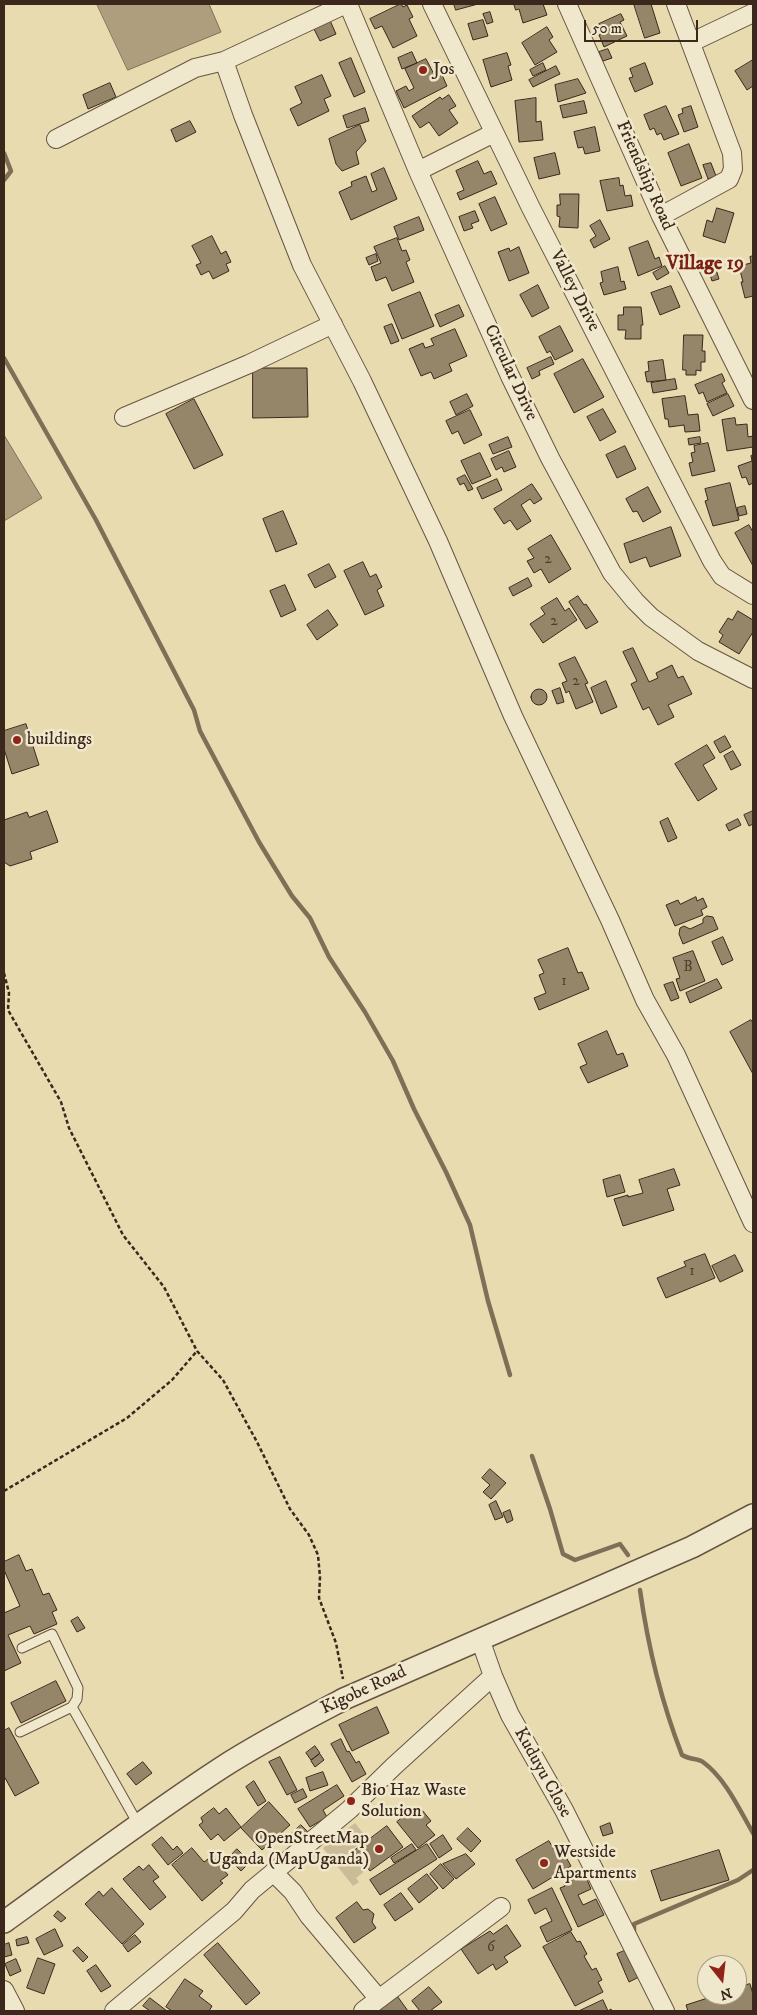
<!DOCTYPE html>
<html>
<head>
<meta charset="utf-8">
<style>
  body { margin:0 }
  #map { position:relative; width:757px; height:2015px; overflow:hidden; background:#e8dbb0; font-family:"IM FELL DW Pica",serif }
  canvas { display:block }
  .frame { position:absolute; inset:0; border:5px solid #3c271c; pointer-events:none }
  .north { position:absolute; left:697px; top:1955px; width:50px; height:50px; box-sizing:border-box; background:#f0e8cc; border:1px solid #a89b86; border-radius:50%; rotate:164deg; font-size:14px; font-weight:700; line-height:20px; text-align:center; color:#3c271c }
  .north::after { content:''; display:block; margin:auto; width:18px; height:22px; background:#8f2418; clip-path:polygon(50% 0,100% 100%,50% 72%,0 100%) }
  .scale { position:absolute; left:584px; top:20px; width:114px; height:22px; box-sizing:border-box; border:2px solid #3c271c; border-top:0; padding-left:6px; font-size:15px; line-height:18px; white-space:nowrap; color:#3c271c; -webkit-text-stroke:4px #f0e8cc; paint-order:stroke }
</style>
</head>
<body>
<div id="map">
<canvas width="757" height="2015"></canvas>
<div class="frame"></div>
<div class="north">N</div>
<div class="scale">50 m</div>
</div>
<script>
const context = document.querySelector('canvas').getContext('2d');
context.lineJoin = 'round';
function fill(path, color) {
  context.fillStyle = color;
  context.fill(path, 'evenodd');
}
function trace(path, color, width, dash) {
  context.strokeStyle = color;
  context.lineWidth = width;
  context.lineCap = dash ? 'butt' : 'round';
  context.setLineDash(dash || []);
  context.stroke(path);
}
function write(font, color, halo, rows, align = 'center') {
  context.font = font + ' "IM FELL DW Pica",serif';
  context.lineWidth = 5;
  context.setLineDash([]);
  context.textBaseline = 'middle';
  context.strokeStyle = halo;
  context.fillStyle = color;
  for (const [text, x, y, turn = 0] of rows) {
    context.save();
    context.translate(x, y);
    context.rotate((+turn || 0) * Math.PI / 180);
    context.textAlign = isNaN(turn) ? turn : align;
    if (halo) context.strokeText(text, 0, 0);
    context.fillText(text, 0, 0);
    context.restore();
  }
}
fill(new Path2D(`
  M355,1823L367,1838L350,1851L365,1871L356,1878L359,1882L353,1886L323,1848Z`), '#cbbc97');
const water = new Path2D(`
  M97,4H209L221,32L128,70Z
  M4,435L42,498L4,521Z`);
fill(water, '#ae9e7e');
trace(water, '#806e57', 1);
trace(new Path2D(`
  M4,153L11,171L4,180
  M4,358L96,520L194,710L200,731L259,842L292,896L310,918L329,957L365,1012L393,1061L414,1109L446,1172L470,1225L488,1301L510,1375
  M532,1456L550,1509L563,1554L575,1560L620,1544L628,1555
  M640,1590C648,1647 661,1701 682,1755C690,1760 698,1758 703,1762C726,1779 739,1809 753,1833
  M634,1932V1924L738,1880L753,1870`), '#806e57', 4.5);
const building = new Path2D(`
  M401,4L403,7L407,5L413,17L409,19L417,36L393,48L382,26L375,29L370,19Z
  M454,4H478L456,10Z
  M514,4H543L547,15L523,23L519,9L516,10Z
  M634,4H651L660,33L645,38Z
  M490,12L493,22L487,24L483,14Z
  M621,14L624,20L620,22L627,36L604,47L599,35L603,33L599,24Z
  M328,16L336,34L320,41L311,23Z
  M483,20L488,36L473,40L468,24Z
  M547,27L553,37L549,40L557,52L535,65L522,43Z
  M608,49L612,58L603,61L599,52Z
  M412,52L417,63L402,69L398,58Z
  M507,53L511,65L508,66L512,80L491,87L483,60Z
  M351,58L365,92L354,97L339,63Z
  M426,59L436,78L442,75L447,86L404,108L396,91L406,86L409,91L414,88L405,69Z
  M753,60V86L747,90L735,71Z
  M543,63L546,70L533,76L530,70Z
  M645,63L653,84L635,92L629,78L633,77L630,69Z
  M556,66L560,74L533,87L529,80Z
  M322,75L331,96L324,99L329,111L298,126L290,109L302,103L295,87Z
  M578,79L586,93L558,102L555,85Z
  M110,83L116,97L88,109L83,95Z
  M449,95L456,106L449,110L458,123L439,136L429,122L420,128L412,116L440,97L442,99Z
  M536,98V122L541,121L543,140L519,142L515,101Z
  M584,101L587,113L563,118L560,106Z
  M666,106L679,134L664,140L661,133L657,135L654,128L650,130L644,115Z
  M691,106L698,127L684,132L678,115L683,113L682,109Z
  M365,108L369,121L347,128L343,116Z
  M190,121L196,132L176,142L171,130Z
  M360,125L366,141L356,152L359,164L342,171L336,164L329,139Z
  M595,127L600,151L585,154L583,147L578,148L574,132Z
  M689,144L702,178L681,186L668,153Z
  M555,153L560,174L539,179L534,158Z
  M478,161L484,174L491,171L497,184L460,200L457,193L464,190L456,171Z
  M711,163L716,176L708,179L703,165Z
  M384,168L397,199L351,220L339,192L352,186L351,182L366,176L372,192L377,190L371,174Z
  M619,178L620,186L623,185L625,196L631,195L633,206L607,211L600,181Z
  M560,194H579L578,228L559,227L560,217L557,216V205H560Z
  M495,197L507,224L491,231L479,204Z
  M717,208L734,213L725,243L703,236L707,220L712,222Z
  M475,211L479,221L471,224L473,228L464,231L459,217Z
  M419,217L424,230L399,240L394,227Z
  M600,220L610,239L594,248L590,240L596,236L590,226Z
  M212,236L221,254L226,251L231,262L226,264L229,271L213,279L209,271L201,275L196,265L201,263L192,246Z
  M397,238L402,251L406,250L410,260L406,262L414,282L392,291L386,277L376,281L371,267L381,263L374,247Z
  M648,241L655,259L659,257L662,266L638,276L629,248Z
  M519,247L529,273L509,281L498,252L509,248L510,251Z
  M376,254L378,261L369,265L366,258Z
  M753,256V296L745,298L741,282H743L739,266L751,263L750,257Z
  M665,266L669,273L657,280L653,273Z
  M715,266L719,279L712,281L708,268Z
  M618,267L621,282L624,281L626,289L604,295L600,283L603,282L601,272Z
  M538,285L549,308L532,317L520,295Z
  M671,286L680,307L660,315L651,293Z
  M420,292L434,326L402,339L388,305Z
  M459,305L464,316L440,327L435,315Z
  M624,307H641L643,325H641V339H625L626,330H618V315H623Z
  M392,324L399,341L391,344L384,327Z
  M560,326L573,351L555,360L550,351L547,353L539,337Z
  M455,329L467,356L449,364L452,371L434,379L431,372L421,376L409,349L423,343L425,348L434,345L431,339Z
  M684,335H703L702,351H705V362H701V371L696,370V375H686V370H683Z
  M551,357L554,364L539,371L540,375L532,379L527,368Z
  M583,359L604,397L574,413L554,374Z
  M663,360L666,380L647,382L645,372L649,371L648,362Z
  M253,368H307L308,417L253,418Z
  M722,374L725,381L722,383L727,393L707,402L703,392L699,394L695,385Z
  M675,379L677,389L653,393L651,383Z
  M467,394L473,406L456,415L450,402Z
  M728,394L734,406L713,416L707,404Z
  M685,396L688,415L698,414L700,431L685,432L684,425L669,427L668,419H665L662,399Z
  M194,399L223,455L194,469L166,414Z
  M603,409L616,432L600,441L587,417Z
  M470,410L482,435L464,444L458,431L452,434L446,421Z
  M735,418L736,425L747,424L748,437L753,436V447L727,451L722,420Z
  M508,437L512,447L493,454L489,445Z
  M700,437L701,443L689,445L688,439Z
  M708,443L715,471L692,476L689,463L693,462L691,453L695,452L694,446Z
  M625,446L636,469L617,478L606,455Z
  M509,451L516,467L504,472L502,467L496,470L491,459Z
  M480,453L491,476L472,484L461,461Z
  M753,455V483L749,485L746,477L742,478L738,466L752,461L751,456Z
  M465,475L473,489L468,491L464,483L460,485L457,479Z
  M497,479L502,490L482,499L477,488Z
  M730,483L739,520L713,526L705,501L708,500L705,489Z
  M532,484L542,499L534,504L530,499L521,505L531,521L517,530L510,520L504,524L494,509Z
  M648,487L661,512L643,522L637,511L633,512L626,499Z
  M745,506L747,514L739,516L737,508Z
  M283,511L297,544L276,552L263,519Z
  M749,525L753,532V566L735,533Z
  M671,527L681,556L650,567L646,557L630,563L624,544Z
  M551,535L571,569L549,583L541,569L534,573L527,561L534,558L528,549Z
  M363,562L370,577L376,574L382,587L377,590L384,606L365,615L344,571Z
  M329,564L336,577L315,588L308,575Z
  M528,578L532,586L513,596L509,588Z
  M285,585L296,610L281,617L270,591Z
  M578,596L584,605L586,604L598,622L586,629L569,602Z
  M557,598L565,611L569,608L577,620L543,643L530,624L545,614L541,608Z
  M328,610L338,625L317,640L307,625Z
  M738,611L753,620V632L739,654L719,642L723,635L719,632L728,618L732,620Z
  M633,648L649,682L658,678L656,673L672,665L678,678L683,676L692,694L668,705L674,717L658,725L649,707L643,710L631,684L637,681L623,652Z
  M575,657L588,683L585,684L593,702L576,709L569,691L566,693L562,683L567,681L559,664Z
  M606,681L617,707L601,714L591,688Z
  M560,688L564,702L557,704L552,691Z
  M531 697a8 8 0 1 1 16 0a8 8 0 1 1-16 0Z
  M26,724L39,765L12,774L4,749V731Z
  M725,736L731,747L720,753L714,742Z
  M707,745L715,758L703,765L717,789L698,801L675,764Z
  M733,751L741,765L731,770L724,756Z
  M47,811L58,842L30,852L32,859L10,866L4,862V820L27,812L29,817Z
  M753,811V824L749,826L744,815Z
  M668,818L677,838L668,842L660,822Z
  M738,819L741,825L729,831L726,825Z
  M696,897L697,901L703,898L707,907L701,910L703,915L675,926L666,905L678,900L680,904Z
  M707,916L713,917L718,929L683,944L679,934L680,928L684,926L690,929L703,923V919Z
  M723,937L733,960L722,965L712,942Z
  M568,948L578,973L582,972L589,989L539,1010L534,998L546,993L539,975L544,973L538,960Z
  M693,951L705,981L680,991L676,979L680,978L673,958Z
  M717,979L722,988L690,1003L686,993Z
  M673,982L679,998L671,1001L664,985Z
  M751,1020L753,1023V1074L730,1032Z
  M607,1031L617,1055L623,1053L628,1066L588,1083L580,1067L587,1064L578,1044Z
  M674,1169L680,1185L667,1189L674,1210L623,1226L614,1199L628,1195V1197L643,1193L639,1180Z
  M620,1175L625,1192L607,1197L603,1180Z
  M705,1254L715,1278L666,1298L657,1278L686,1266L684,1262Z
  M735,1255L743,1271L720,1282L712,1266Z
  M490,1469L506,1483L491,1499L483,1492L490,1485L482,1478Z
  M496,1501L503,1517L495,1520L489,1505Z
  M510,1510L513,1520L507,1523L503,1513Z
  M19,1555L26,1571L32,1569L43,1595L49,1593L57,1610L52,1612L57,1624L34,1634L30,1626L8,1635L21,1663L4,1671V1613L20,1606L4,1570V1562Z
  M78,1617L85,1628L77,1632L71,1621Z
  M56,1681L66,1701L21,1723L11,1703Z
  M377,1707L389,1733L352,1751L339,1725Z
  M9,1728L39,1783L15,1796L4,1776V1731Z
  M341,1739L347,1752L349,1751L356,1763L359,1761L366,1774L352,1782L331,1744Z
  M315,1746L320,1753L311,1760L306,1753Z
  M320,1754L324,1760L315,1767L311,1761Z
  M280,1757L297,1790L287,1795L269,1762Z
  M143,1762L152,1773L136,1785L127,1774Z
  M323,1772L328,1785L310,1791L306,1778Z
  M254,1781L266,1801L258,1806L246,1787Z
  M337,1785L344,1796L323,1810L327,1817L310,1827L298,1809Z
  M303,1789L307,1797L295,1803L291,1795Z
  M269,1802L290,1825L262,1850L241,1828Z
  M214,1808L219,1814L226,1808L241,1827L224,1841L218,1834L211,1840L199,1825L203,1822L201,1818Z
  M413,1809L417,1814L422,1810L431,1821L426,1825L435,1835L418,1848L397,1822Z
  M610,1823L613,1833L603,1836L600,1827Z
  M301,1825L311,1835L296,1849L286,1839Z
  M387,1826L403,1847L370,1871L354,1851Z
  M468,1828L481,1841L471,1852L457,1839Z
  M443,1835L452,1849L439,1858L430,1844Z
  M162,1837L173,1850L177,1846L183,1853L168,1865L152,1845Z
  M549,1841L557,1855L563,1852L571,1866L533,1889L516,1860Z
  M412,1844L416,1850L394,1863L391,1858Z
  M427,1844L437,1859L380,1895L370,1880Z
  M192,1848L204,1862L212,1856L228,1875L220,1881L223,1883L202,1901L172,1865Z
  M237,1849L242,1854L233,1864L228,1859Z
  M719,1850L729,1880L661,1901L651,1871Z
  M466,1854L475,1864L456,1879L443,1864Z
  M243,1855L250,1862L241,1871L234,1864Z
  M441,1864L454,1879L443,1889L430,1874Z
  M149,1865L159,1877L153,1881L166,1897L150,1910L123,1879L139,1866L143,1870Z
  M427,1874L438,1888L419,1903L408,1889Z
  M585,1875L591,1889L578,1895L583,1905L596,1899L604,1915L578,1927L560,1888L565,1886L564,1884Z
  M112,1888L144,1924L122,1944L85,1904L99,1891L103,1896Z
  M552,1888L572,1930L547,1942L540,1927L552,1921L546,1908L535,1914L528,1900Z
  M401,1893L413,1909L395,1921L384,1905Z
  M357,1902L363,1910L368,1909L374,1914L372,1922L376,1928L354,1943L336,1918Z
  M58,1911L66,1918L61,1922L54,1916Z
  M507,1925L521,1946L504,1957L508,1962L496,1970L493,1964L478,1974L461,1949L490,1931L493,1934Z
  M55,1929L63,1946L44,1955L36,1939Z
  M571,1932L577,1942L580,1941L587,1954L584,1956L592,1970L596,1968L602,1980L598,1982L603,1992L575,2006L543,1947Z
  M135,1935L141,1942L128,1952L123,1945Z
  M27,1937L29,1943L17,1946L16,1940Z
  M9,1943L12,1955L4,1957V1945Z
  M218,1943L260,1993L246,2005L204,1955Z
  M78,1947L88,1957L83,1962L73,1951Z
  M629,1949L641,1976L629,1982L617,1954Z
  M38,1958L55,1964L44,1994L27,1988Z
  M16,1959L21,1971L10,1976L5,1964Z
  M96,1965L111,1986L101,1992L87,1971Z
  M185,1979L203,1991L199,1996L212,2006L209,2011H172L166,2007Z
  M750,1984L753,1994V2011H688L686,2005L717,1995H737V1988Z
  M429,1987L442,2002L430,2011H420L412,2001Z
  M395,1993L408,2011H376Z
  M150,1998L167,2011H150L143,2006Z
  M603,2000L608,2011L611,2009L612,2011H579Z`);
fill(building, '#958569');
trace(building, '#3c271c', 1);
const service = new Path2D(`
  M22,1648L52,1634L78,1688L77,1699L72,1707L138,1824
  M20,1732L72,1707`);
const minor = new Path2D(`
  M346,4L224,61L243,115L302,265L362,381L438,541L513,716L610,920L645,1000L676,1055L753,1223
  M348,4L418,171L510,376L550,458L612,573L635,601L651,617L698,651L753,679
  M432,4L531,208L712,561L722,576L753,595
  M567,4L661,216L753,400
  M692,42L753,13
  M56,139L195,68L224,61
  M418,171L494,133
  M661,216L729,179L733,169L732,153L676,4
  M124,417L249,364L333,324
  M480,1639L493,1676L510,1715L564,1810L665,2011
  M273,1872L293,1892L309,1916L379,1999
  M4,1990L15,2011
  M114,2011L234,1911L252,1890L349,1810L394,1766L493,1676
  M363,2011L501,1907`);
const tertiary = new Path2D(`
  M4,1922C76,1870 146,1817 221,1768C261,1742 304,1720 346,1698L692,1547L753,1515`);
trace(service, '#675441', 11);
trace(minor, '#675441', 20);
trace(tertiary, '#675441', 24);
trace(new Path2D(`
  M4,973L9,993L8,1010L61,1102L69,1128L123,1235L164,1287L197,1351L223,1380L257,1442L290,1509L309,1535L318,1555L320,1577L319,1598L336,1643L343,1679
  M4,1491L127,1418L172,1380L197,1351`), '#3c271c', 2.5, [4, 2.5]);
trace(service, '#f0e8cc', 9);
trace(minor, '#f0e8cc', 18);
trace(tertiary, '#f0e8cc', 21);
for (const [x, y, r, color] of [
  [423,70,5,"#8f2418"],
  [17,740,5,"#8f2418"],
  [351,1801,5,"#8f2418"],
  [379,1849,5,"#8f2418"],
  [544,1863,5,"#8f2418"]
]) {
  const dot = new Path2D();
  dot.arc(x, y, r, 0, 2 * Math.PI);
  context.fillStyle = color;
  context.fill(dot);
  trace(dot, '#f0e8cc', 2);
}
write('15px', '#523e2f', null, [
  ["2",548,560],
  ["2",554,622],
  ["2",576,682],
  ["B",688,968],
  ["1",564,982],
  ["1",692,1272],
  ["6",491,1948]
]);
write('18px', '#3c271c', '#f0e8cc', [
  ["Jos",433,70],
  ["buildings",27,740],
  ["Bio Haz Waste",361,1791],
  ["Solution",361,1812],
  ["OpenStreetMap",369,1839,"right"],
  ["Uganda (MapUganda)",369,1860,"right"],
  ["Westside",554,1853],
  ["Apartments",554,1874]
], 'left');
write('18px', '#3c271c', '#f0e8cc', [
  ["Friendship Road",644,176,66],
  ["Valley Drive",574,291,63],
  ["Circular Drive",510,373,65],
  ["Kigobe Road",364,1691,-25],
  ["Kuduyu Close",542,1773,61]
]);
write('bold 20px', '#7a1f14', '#f0e8cc', [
  ["Village 19",705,265]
]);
</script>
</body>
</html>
